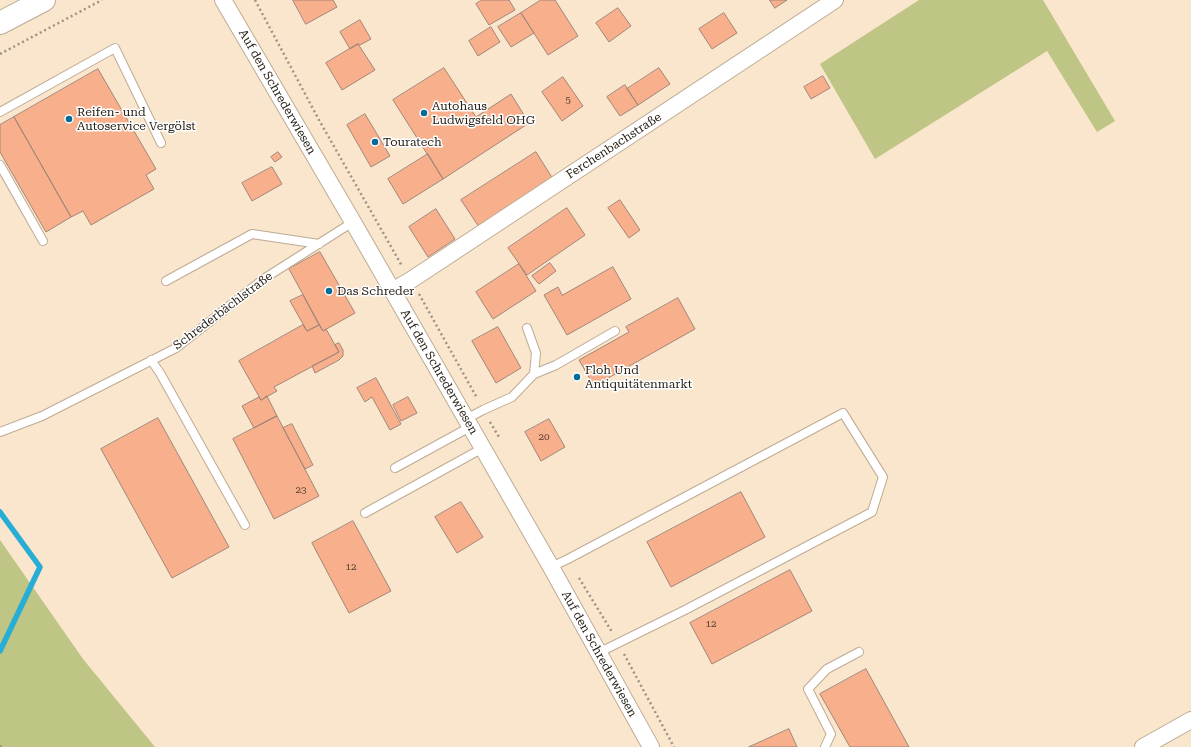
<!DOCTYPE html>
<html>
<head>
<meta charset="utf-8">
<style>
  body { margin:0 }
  canvas { display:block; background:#fae5cd }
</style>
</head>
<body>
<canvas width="1191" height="747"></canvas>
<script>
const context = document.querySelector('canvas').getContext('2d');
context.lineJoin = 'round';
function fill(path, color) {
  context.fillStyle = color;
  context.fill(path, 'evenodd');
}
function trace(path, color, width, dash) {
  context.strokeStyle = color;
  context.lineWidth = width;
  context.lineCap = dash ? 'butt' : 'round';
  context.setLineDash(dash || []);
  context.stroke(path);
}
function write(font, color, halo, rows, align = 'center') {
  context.font = font + ' "Roboto Serif",serif';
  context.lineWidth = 3;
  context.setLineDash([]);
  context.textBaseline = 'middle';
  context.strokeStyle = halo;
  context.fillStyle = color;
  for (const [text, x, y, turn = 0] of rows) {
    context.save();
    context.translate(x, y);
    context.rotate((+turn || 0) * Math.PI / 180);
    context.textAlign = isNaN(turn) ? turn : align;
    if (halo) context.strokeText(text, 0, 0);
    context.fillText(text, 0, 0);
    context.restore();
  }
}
fill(new Path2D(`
  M919,0H1043L1115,121L1097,132L1047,51L875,159L820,64Z
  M0,540L83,659L155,747H0Z`), '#bec585');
trace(new Path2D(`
  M0,512L40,567L0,651`), '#27add6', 5.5);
const building = new Path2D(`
  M293,0H333L337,7L306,24Z
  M482,0H509L515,10L489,25L476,4Z
  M541,0H555L578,36L548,55L521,13Z
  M770,0H787L775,8Z
  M618,8L631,26L609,42L596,23Z
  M521,13L534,33L511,47L498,27Z
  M724,13L737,33L712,49L699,29Z
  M360,20L371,39L360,45L358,44L350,49L340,32Z
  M491,27L500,42L478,56L469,41Z
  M358,44L375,70L342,90L326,63Z
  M444,68L476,117L511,94L529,123L443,179L393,100Z
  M659,68L670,84L638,105L627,89Z
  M98,69L156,169L146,175L154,189L91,225L83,211L71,217L14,117Z
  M823,76L830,88L811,99L804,87Z
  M563,77L583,106L562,121L542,92Z
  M625,85L638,105L620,116L607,97Z
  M365,114L390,156L371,167L347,125Z
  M14,117L71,217L46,232L0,152V125Z
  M278,152L282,157L275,162L271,157Z
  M536,152L553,179L479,227L461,200Z
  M428,154L443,179L403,204L388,179Z
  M272,167L282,184L252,201L242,183Z
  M620,200L640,230L629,238L608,208Z
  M567,208L585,235L527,275L508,248Z
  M436,209L455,239L428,257L409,227Z
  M320,252L355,313L323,331L289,269Z
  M550,263L556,271L539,284L532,276Z
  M519,264L536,291L493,319L476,292Z
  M613,267L631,299L567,335L544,295L558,287L562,295Z
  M303,295L319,325L307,331L290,301Z
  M678,298L695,329L594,386L579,360L629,332L626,327Z
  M303,325L307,331L319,325L323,331L326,329L339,352L274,387L277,391L261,400L239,361Z
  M498,327L521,368L496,383L472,341Z
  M339,343L343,350V356L339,360L315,373L312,366L339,352L335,345Z
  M376,378L401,424L390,430L372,397L365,402L357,388Z
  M267,396L277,416L254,428L242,406L259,397L261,400Z
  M408,397L417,413L401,421L393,405Z
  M277,416L319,496L274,519L233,439Z
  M158,418L229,547L172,578L101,449Z
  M549,419L565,447L541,461L525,432Z
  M292,424L313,465L305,469L283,428Z
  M741,492L765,537L671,587L647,542Z
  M461,502L483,537L457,553L435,517Z
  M353,521L391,591L349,613L312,543Z
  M790,570L812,611L712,664L690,623Z
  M866,669L909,747H850L820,694Z
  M789,729L797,747H749Z`);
fill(building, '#f8af8b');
trace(building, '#a18678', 1);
const lane = new Path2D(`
  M0,112L115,48L161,143
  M0,165L43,241
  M166,281L252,234L319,244
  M151,360L160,373L245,525
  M534,374L556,365L615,331
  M466,419L483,410L512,397L534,374L536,353L527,328
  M0,432L42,416L176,348L265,278L353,222
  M395,468L470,427
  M365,513L483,448
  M551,567L568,559L843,413L883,477L872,512L685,610L598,653
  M825,747L831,734L808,689L827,669L859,652`);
const street = new Path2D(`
  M223,0L353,222L551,567L651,747
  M392,291L411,280L835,0
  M1143,747L1191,720`);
const secondary = new Path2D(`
  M0,23L44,0`);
trace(lane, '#beab94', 10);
trace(street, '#beab94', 18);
trace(secondary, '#beab94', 24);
trace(new Path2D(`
  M255,0L319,120L402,266
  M0,54L102,0
  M419,294L477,398
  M490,422L499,437
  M579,578L612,632
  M624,654L674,747
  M0,746L2,747`), '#a19280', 2.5, [2, 3]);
trace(lane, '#fff', 8);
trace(street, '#fff', 16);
trace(secondary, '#fff', 22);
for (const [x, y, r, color] of [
  [424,113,4,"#036b99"],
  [69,119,4,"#036b99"],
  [375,142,4,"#036b99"],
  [329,291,4,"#036b99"],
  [577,377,4,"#036b99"]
]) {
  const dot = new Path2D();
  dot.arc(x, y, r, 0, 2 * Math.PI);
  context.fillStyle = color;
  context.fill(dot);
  trace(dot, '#fff', 1.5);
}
write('10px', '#5b4434', null, [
  ["5",568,100],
  ["20",544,437],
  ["23",301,490],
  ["12",351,567],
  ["12",711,624]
]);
write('12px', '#272017', '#fff', [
  ["Auf den Schrederwiesen",277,92,60],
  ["Ferchenbachstraße",614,146,-33],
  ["Schrederbächlstraße",223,311,-37],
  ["Auf den Schrederwiesen",439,372,60],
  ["Auf den Schrederwiesen",599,654,61]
]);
write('12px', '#272017', '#fff', [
  ["Autohaus",432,106],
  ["Ludwigsfeld OHG",432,120],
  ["Reifen- und",77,112],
  ["Autoservice Vergölst",77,126],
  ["Touratech",383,142],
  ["Das Schreder",337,291],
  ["Floh Und",585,370],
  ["Antiquitätenmarkt",585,384]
], 'left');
</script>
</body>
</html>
